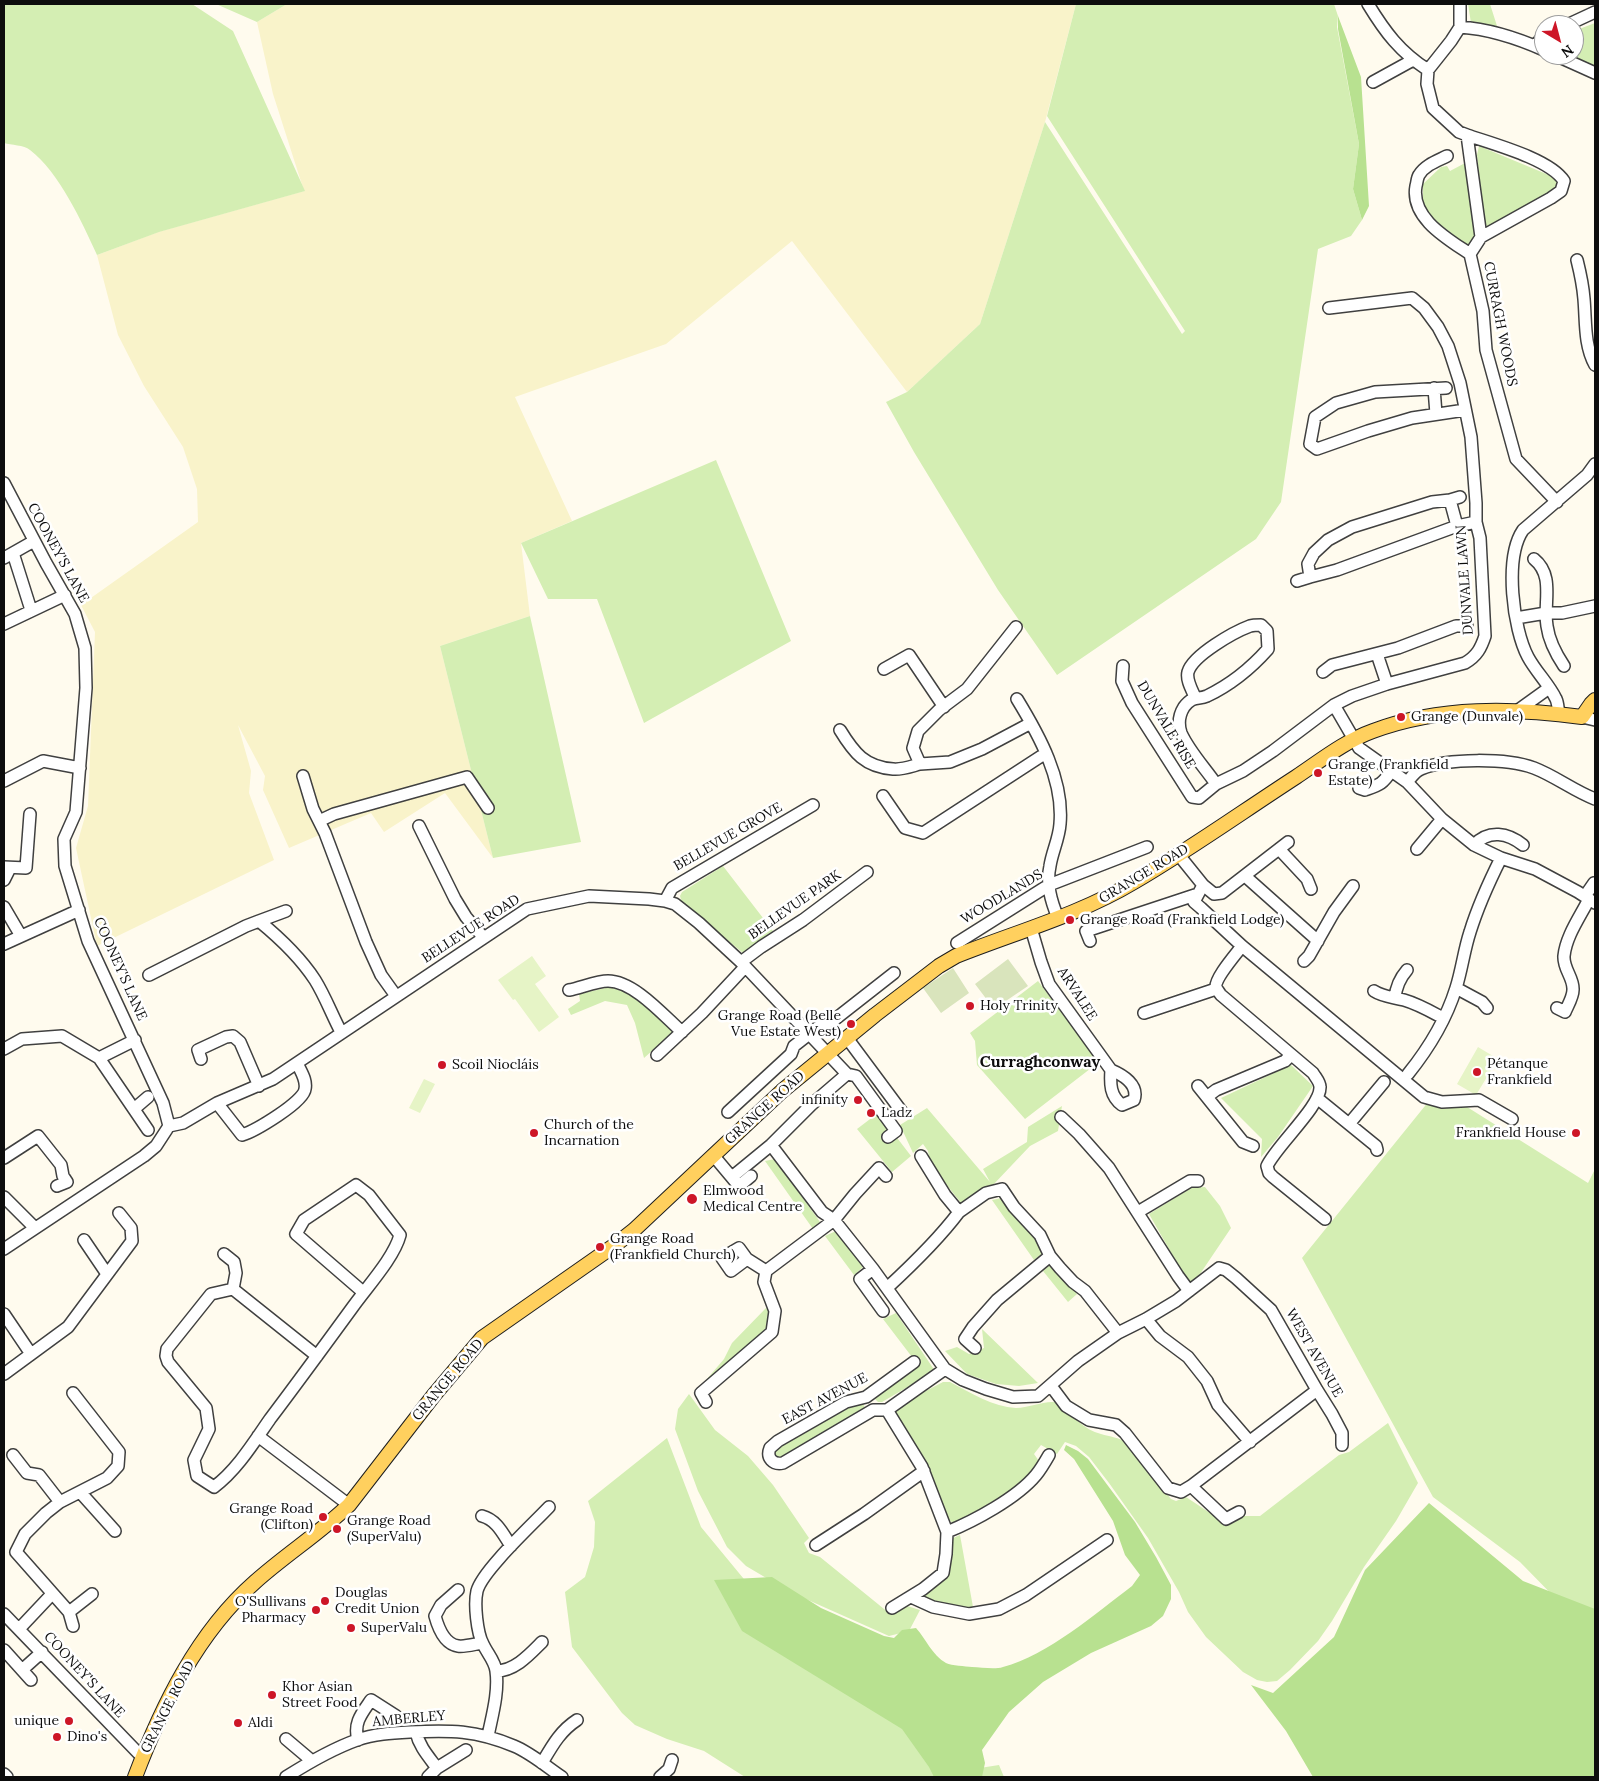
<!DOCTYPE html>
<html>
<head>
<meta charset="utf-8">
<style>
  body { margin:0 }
  #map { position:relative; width:1599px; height:1781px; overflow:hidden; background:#fffbee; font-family:Lora,serif }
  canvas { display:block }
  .frame { position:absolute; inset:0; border:5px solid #0d0d0d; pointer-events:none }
  .north { position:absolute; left:1534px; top:15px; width:50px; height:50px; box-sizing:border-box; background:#fff; border:1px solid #9e9e9e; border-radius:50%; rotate:143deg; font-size:14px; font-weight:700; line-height:20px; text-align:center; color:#0d0d0d }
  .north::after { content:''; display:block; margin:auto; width:18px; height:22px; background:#cd1627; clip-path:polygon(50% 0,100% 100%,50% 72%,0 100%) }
</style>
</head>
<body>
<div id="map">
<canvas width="1599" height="1781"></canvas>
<div class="frame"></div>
<div class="north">N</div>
</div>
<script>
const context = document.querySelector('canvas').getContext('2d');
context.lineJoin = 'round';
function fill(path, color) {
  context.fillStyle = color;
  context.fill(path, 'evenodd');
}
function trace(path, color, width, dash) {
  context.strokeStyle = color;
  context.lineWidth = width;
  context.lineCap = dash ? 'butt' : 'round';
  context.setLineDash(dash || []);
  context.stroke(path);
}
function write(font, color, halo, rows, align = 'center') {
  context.font = font + ' Lora,serif';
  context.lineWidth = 5;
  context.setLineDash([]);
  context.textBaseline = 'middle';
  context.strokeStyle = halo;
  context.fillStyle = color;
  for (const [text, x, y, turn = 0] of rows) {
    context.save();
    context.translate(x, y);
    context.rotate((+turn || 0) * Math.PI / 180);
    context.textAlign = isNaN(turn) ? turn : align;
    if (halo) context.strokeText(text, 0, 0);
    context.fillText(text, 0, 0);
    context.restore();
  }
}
fill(new Path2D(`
  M287,4H1076L1045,122L980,324L907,392L792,241L666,344L515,397L572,521L521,543L530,616L440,646L493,858L445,793L384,832L371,813L289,848L263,790L265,776L238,725L251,771L249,793L274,860L97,946L76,848L88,806L95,632L81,605L198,522L197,489L183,447L144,386L118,335L97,255L158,232L304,191L273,94L257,22Z`), '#f9f3ca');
fill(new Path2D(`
  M4,4H192L233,31L305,191L159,232L97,255C82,222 59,172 30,150C24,145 11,145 4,143Z
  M216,4H287L257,22Z
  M1076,4H1334L1338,16L1337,27L1359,144L1353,189L1362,220L1351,236L1318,249L1281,502L1256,539L1057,675L998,590L914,452L886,402L907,392L980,324L1045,122L1182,334L1185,331L1047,116Z
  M1468,4H1490L1497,26L1471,23Z
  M1595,23V69L1566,55H1574V31Z
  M1479,146L1556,178L1559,183L1557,191L1489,227L1484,224L1477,155Z
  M1467,162L1477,239L1468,246L1428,215L1423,203V184L1441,167L1447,166L1450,171Z
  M716,460L791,641L644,723L597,599H548L521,543Z
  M530,616L581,842L493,858L440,646Z
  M723,866L773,931L743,953L682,903L680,896L682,892Z
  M1038,981L1099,1062L1025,1119L977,1065L975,1041L970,1033Z
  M610,987L635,996L673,1032L644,1058L635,1023L627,1005L605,1001L571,1015L568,1009L580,1001L579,994Z
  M1291,1065L1313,1086L1278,1137L1261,1157L1262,1139L1221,1098Z
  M1448,1095L1588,1183L1595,1169V1617L1566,1609L1520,1562L1433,1497L1302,1258L1433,1096Z
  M1062,1106L1058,1131L1030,1146L993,1185L961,1203L930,1164L928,1151L923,1144L913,1153L900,1125L927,1108L990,1182L983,1169L1027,1142L1028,1127Z
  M878,1113L911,1156L892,1172L857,1129Z
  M775,1159L820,1222L813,1229L765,1161Z
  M1205,1187L1220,1206L1231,1228L1200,1274L1189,1284L1149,1214L1191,1188Z
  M1002,1198L1035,1239L1043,1253L1034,1260L992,1200Z
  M836,1231L863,1267L854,1275L825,1236Z
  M1051,1264L1077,1294L1068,1302L1043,1271Z
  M766,1308L769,1310L765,1332L695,1393L724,1359L732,1343Z
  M896,1313L935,1371L882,1402H878L874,1398L876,1394L920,1363L915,1355L912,1357L883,1319Z
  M982,1329L1038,1383L1019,1386L996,1384L967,1374L945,1351L957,1347L969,1354L984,1348Z
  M943,1382H950C971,1393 993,1407 1016,1408C1030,1408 1047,1399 1059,1403C1071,1415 1084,1430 1101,1434C1110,1437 1119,1437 1127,1443L1171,1499L1176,1501L1186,1497L1228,1525L1233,1523L1243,1516H1260L1339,1455L1349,1452L1388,1423L1418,1483L1396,1521L1364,1567L1332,1621L1318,1641L1290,1670L1277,1681L1267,1682L1257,1680L1243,1672L1206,1637L1188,1612L1179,1592L1148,1538L1109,1483L1089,1457L1076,1446L1065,1442L1057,1454L1041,1445L1034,1454L1039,1461C1024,1490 988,1506 961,1523H953L949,1520L929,1468L896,1416V1411L899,1405Z
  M689,1394L715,1430L748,1456L773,1485L809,1538L804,1543L809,1553L820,1557L889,1613L904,1605L920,1610L909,1631L889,1636L790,1592L746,1566L727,1547L698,1491L675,1429L678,1409Z
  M853,1404H863L866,1409L783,1458H777L775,1456V1452L778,1448L846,1407Z
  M667,1438L701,1527L748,1584L967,1770L999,1765L1004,1777H745L704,1751L667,1739L635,1725L622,1713L572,1647L565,1592L585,1577L594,1547L595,1522L588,1501Z
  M960,1535L973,1607C961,1609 932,1604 924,1596V1593L936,1584L953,1538Z`), '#d4eeb3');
fill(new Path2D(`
  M1338,16L1361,77L1369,206L1362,220L1353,189L1359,144L1338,29Z
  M1066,1445L1078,1451L1088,1459L1135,1522L1156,1557L1171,1585V1599L1163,1616L1151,1626L1091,1653L1043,1682L1009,1712L982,1750L985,1763L982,1777H934L929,1767L902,1729L742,1631L714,1580L772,1577L821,1608L884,1636L894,1638L902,1630L916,1628C926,1639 932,1655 946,1663C952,1666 965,1666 972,1667C981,1667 994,1670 1003,1667C1048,1655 1095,1614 1132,1586L1140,1575L1125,1555L1113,1521L1074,1459L1064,1450Z
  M1429,1503L1523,1581L1595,1609V1777H1313L1286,1731L1251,1685L1273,1693L1334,1637L1365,1570Z`), '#b8e190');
fill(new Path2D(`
  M1008,959L1028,986L994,1009L975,984Z
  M953,968L969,993L941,1013L923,988Z`), '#d9e4bc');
fill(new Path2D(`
  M532,956L546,976L535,984L559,1017L539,1032L515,999L513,1000L498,980Z
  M1478,1047L1498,1059L1476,1095L1457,1084Z
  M424,1079L435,1084L420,1113L409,1108Z`), '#e6f4c6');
const minor = new Path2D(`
  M1368,4C1385,32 1400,52 1428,70
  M1460,4V27L1451,41L1428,70L1427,84L1433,108L1459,132L1467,135L1481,237L1470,254L1483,311L1486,350L1516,459L1557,502
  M1567,25L1595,12
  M1460,27C1489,29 1517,38 1544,50
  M1535,46L1544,35
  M1555,55L1595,73
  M1373,82L1413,60
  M1467,135C1493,144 1550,159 1564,181L1561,191L1551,198L1481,237
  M1447,156C1437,161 1425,165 1419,175C1417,178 1417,183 1416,186C1410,218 1448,239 1470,254
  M1577,260C1580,272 1583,286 1584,299C1586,322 1584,345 1595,365
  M1434,388L1436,414
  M1446,388L1375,392L1336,403L1315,417L1310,444L1317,449L1368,431L1412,418L1465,410
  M4,483L46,563L75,614L85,648L86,688L76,812L64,839L65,866L88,941L163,1103L169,1126L156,1146L144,1156L4,1249
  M1460,497L1450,500L1432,502L1352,527L1328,540L1314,553L1308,564L1310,577L1337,570L1457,526L1476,522
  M1450,500L1457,526
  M13,553L31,610
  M4,558L34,541
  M1534,559C1555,576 1543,603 1547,626C1549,641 1556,654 1564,666
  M1297,581L1310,577
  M1516,618L1546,613H1562L1595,606
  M4,624L65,595
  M1016,627L967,689L939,710L918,731L913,748L920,764L950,762L982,749L1031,723
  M1377,654L1387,684
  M1123,666L1122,681L1132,703L1192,797L1199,798L1216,784L1243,771L1273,751L1334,705L1352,696L1387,684L1465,663C1477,656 1481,648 1485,636L1480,538L1476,522V503L1471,437L1460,383L1448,346L1438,327L1424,308L1412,298L1329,308
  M884,669L909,655L944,707
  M1323,672L1332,665L1398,648L1456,626H1467
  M1195,697C1192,690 1186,680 1188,672C1193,655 1234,632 1250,626C1253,625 1257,625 1261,625L1267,631L1268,649C1252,667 1230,685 1207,696C1198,700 1193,695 1184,707C1179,715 1178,724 1181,733C1189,751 1205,768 1216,784
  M1017,699C1039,735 1064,780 1060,824C1059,839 1052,852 1050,866C1046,884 1051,901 1058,918
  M1334,705L1359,748L1407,782L1442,819
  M1517,711L1549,688
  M1559,714C1558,709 1558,703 1556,699C1549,684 1536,672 1528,657C1513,629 1504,558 1523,530L1587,475L1595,464
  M1582,717L1595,720
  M840,730C854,753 865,767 893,769C902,770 912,766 920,764
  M303,776L313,809L325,833L366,942L381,975L396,996
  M4,781L43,761L80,768
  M1407,782C1411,778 1415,771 1421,769C1448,758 1506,758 1534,768C1555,776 1574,791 1595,799
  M1359,788L1365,790C1379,785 1383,784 1391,771
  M883,796L905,828L923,833L1046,753
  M319,821L334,814L467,777L488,808
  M419,826L455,899L466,917L483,937
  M1474,845C1489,829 1508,833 1523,845
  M1279,849L1307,879L1311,889
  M1417,849L1442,819L1474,845L1501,858L1535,869L1578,892L1595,903
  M1178,854L1203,885L1194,902L1201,908L1242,946L1424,1097L1442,1102L1479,1100L1512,1119
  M4,867L26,868L30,814
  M1245,876L1318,941
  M4,880L10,868
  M1203,885L1214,894L1222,893L1288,842
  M1585,896L1594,883
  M665,901L672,888L813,805
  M4,907L21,936
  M259,921L286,911
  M1031,928L1041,962L1049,984L1111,1070C1123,1075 1139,1085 1134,1100L1122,1105C1110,1096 1110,1084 1111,1070
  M1090,941L1086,931L1198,894
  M957,943L1049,885L1147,847
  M4,944L79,910
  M1242,946C1236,954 1214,979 1216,988C1217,989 1220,994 1221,995L1313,1073C1316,1078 1320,1082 1320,1087C1321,1106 1276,1146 1267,1166L1269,1173L1273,1177L1325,1219
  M1304,961L1309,956L1334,912L1353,886
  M741,962L761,947L803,920L867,872
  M149,975L246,926L259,921C281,939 300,957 315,980C325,996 332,1015 341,1032
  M1456,988L1482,1002L1487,1008
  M569,990C580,988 597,981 608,981C634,981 664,1016 682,1032
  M1374,991C1383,997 1393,997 1404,1000C1418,1004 1430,1011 1443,1018
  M1395,998C1396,987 1400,978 1407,970
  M1557,1008L1565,1012C1568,1005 1573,997 1573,990C1574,978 1563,969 1564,956C1566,936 1580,917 1589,899
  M1144,1013L1216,989
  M847,1038L902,1112
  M4,1049L22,1039L62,1036L99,1058L148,1130
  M657,1055L702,1013L745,967
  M99,1058L135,1040
  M201,1059L198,1050L226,1037L233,1036L240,1042L259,1086
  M1408,1074C1429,1048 1446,1020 1456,988C1462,969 1464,950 1470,932C1478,906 1489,882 1501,858
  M1198,1086L1243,1142L1253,1146
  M1208,1096L1216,1090L1285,1061L1291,1055
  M1317,1098L1376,1146L1377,1150
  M217,1103L242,1135C255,1131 304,1102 305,1089C307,1080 301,1072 297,1063
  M134,1109L148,1097
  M728,1112L791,1054L794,1046L822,1024L834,1020L894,973
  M1061,1117L1079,1134L1109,1168L1178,1276L1189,1291
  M1349,1124L1384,1082
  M169,1126L183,1123L217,1103L273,1079L527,909L589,896L649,899L665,901L675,904L699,923L741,962L847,1074
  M771,1145L822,1212L834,1220L873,1269L945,1369L963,1380L986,1389L1013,1397L1038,1396L1078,1361L1118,1333L1146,1319L1176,1301L1219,1268L1226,1270L1236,1278L1271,1310L1317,1390L1332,1414L1342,1433V1445
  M713,1155L739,1186L751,1176
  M921,1156L945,1195L959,1212L986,1193L1002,1189L1014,1207L1040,1235L1050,1256L1060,1268L1073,1282L1085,1291L1118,1333
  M4,1158L38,1136L61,1165L63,1176L67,1182L57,1186
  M732,1177L771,1145L811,1105L847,1074L856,1076L896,1131L888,1137
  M4,1197L35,1228
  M1138,1212L1190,1181H1198
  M84,1240L107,1274
  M224,1254L234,1262L236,1273L233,1289
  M747,1259L731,1271L722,1258L739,1248L747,1259L766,1271
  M873,1269L860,1279L883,1311
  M887,1288C913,1264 938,1240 959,1212
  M4,1314L31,1354
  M1146,1319L1160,1336L1188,1357L1207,1381L1218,1405L1250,1442
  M975,1348L965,1339L973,1327L997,1300L1050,1256
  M317,1356L233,1289L211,1294L167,1349L166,1356L168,1362L206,1408L209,1429L194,1460L197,1476L214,1487C237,1470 254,1442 270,1419C298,1382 325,1345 352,1308C366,1288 394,1258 400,1235L369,1195L356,1185L304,1220L296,1234L363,1292
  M4,1374L68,1327L132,1241L131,1228L119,1213
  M1051,1386L1066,1406L1089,1420L1116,1425L1125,1433L1168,1488L1181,1492L1191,1486L1317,1390
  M73,1393L119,1452L118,1466L107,1478L60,1502L46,1513L25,1534L16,1552L69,1612L73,1626
  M706,1402L701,1393L772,1332L775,1311L764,1282L766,1271L834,1220L855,1194L879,1168L886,1176
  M887,1410H873L783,1463C773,1465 766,1458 770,1448L778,1441L846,1402L866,1397L914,1362
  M258,1436L349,1505
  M13,1455L27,1473L39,1475L60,1502
  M1191,1486L1226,1519L1239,1512
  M80,1492L115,1531
  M482,1516C497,1520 503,1534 511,1546
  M947,1532C974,1521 1017,1498 1036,1475C1041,1469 1045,1462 1049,1455
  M816,1545L864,1514L924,1471
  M458,1590L441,1605L435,1616C438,1627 444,1644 458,1646C465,1647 475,1644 482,1643
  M911,1597L933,1607L969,1614L999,1609L1026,1595L1107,1540
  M892,1608L923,1589L943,1573L946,1554L947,1532L922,1467L887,1410L945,1369
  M69,1612L92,1594
  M4,1614L142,1757
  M19,1629L52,1594
  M4,1650L31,1680
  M22,1670L42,1652
  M496,1671C515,1671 530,1654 542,1642
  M416,1732C419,1746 428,1756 437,1768
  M488,1736C492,1716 499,1692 496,1671C495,1661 487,1653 483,1644C477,1633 474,1604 477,1591C482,1571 533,1524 549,1507
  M286,1739L312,1761
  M358,1740C353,1723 362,1713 371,1700L396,1716
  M542,1763C552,1746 560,1731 577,1720
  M4,1774L7,1777
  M286,1777C308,1763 332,1749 357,1740C374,1734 392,1733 410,1732C450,1730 476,1730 514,1746C531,1753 547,1767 562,1777
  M428,1777L437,1768L466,1750
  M660,1777L669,1769L672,1760`);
const major = new Path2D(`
  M135,1777C162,1706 197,1633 255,1582C285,1555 320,1533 349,1505L434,1395L482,1338L615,1245L634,1230L782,1091L875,1015L939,966L956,956C1016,932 1079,915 1134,882C1189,850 1242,812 1296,777C1320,761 1345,741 1373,731C1440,706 1513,708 1582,717L1591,704L1595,700`);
trace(minor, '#404040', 14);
trace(major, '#1e1e1e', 16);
trace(minor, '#fff', 11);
trace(major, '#ffd05e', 14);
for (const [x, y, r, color] of [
  [1401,717,5,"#cd1627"],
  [1318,773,5,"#cd1627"],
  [1070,920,5,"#cd1627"],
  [970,1006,5,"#cd1627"],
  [851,1024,5,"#cd1627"],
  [442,1065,5,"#cd1627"],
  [1477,1072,5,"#cd1627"],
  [858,1100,5,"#cd1627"],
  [871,1113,5,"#cd1627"],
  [534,1133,5,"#cd1627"],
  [1576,1133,5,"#cd1627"],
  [692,1199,6,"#cd1627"],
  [600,1247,5,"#cd1627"],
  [323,1517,5,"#cd1627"],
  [337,1529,5,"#cd1627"],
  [325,1601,5,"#cd1627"],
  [316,1610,5,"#cd1627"],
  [351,1628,5,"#cd1627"],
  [272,1695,5,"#cd1627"],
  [69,1721,5,"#cd1627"],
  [238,1723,5,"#cd1627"],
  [57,1737,5,"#cd1627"]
]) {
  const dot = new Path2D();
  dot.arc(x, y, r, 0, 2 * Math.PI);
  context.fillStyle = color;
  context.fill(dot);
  trace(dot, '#fff', 2);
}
write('14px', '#0d0d0d', '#fff', [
  ["CURRAGH WOODS",1500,324,79],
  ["COONEY'S LANE",58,553,61],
  ["DUNVALE LAWN",1465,580,-94],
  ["DUNVALE RISE",1166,725,59],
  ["BELLEVUE GROVE",728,837,-30],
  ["GRANGE ROAD",1144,874,-31],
  ["WOODLANDS",1002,897,-31],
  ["BELLEVUE PARK",795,905,-35],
  ["BELLEVUE ROAD",471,929,-33],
  ["COONEY'S LANE",120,969,66],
  ["ARVALEE",1077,994,57],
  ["GRANGE ROAD",765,1108,-42],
  ["WEST AVENUE",1314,1353,60],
  ["GRANGE ROAD",448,1380,-50],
  ["EAST AVENUE",825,1399,-28],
  ["COONEY'S LANE",84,1675,47],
  ["GRANGE ROAD",168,1707,-63],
  ["AMBERLEY",409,1719,-5]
]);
write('14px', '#0d0d0d', '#fff', [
  ["Grange (Dunvale)",1411,717],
  ["Grange (Frankfield",1328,765],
  ["Estate)",1328,781],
  ["Grange Road (Frankfield Lodge)",1080,920],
  ["Holy Trinity",980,1006],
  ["Grange Road (Belle",841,1016,"right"],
  ["Vue Estate West)",841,1032,"right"],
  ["Pétanque",1487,1064],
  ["Frankfield",1487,1080],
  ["Scoil Niocláis",452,1065],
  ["infinity",848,1100,"right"],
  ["Ladz",881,1113],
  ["Church of the",544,1125],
  ["Incarnation",544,1141],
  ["Frankfield House",1566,1133,"right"],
  ["Elmwood",703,1191],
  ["Medical Centre",703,1207],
  ["Grange Road",610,1239],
  ["(Frankfield Church)",610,1255],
  ["Grange Road",313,1509,"right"],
  ["(Clifton)",313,1525,"right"],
  ["Grange Road",347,1521],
  ["(SuperValu)",347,1537],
  ["Douglas",335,1593],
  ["Credit Union",335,1609],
  ["O'Sullivans",306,1602,"right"],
  ["Pharmacy",306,1618,"right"],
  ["SuperValu",361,1628],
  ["Khor Asian",282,1687],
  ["Street Food",282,1703],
  ["unique",59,1721,"right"],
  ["Aldi",248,1723],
  ["Dino's",67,1737]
], 'left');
write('bold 16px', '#0d0d0d', '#fff', [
  ["Curraghconway",1040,1062]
]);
</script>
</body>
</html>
